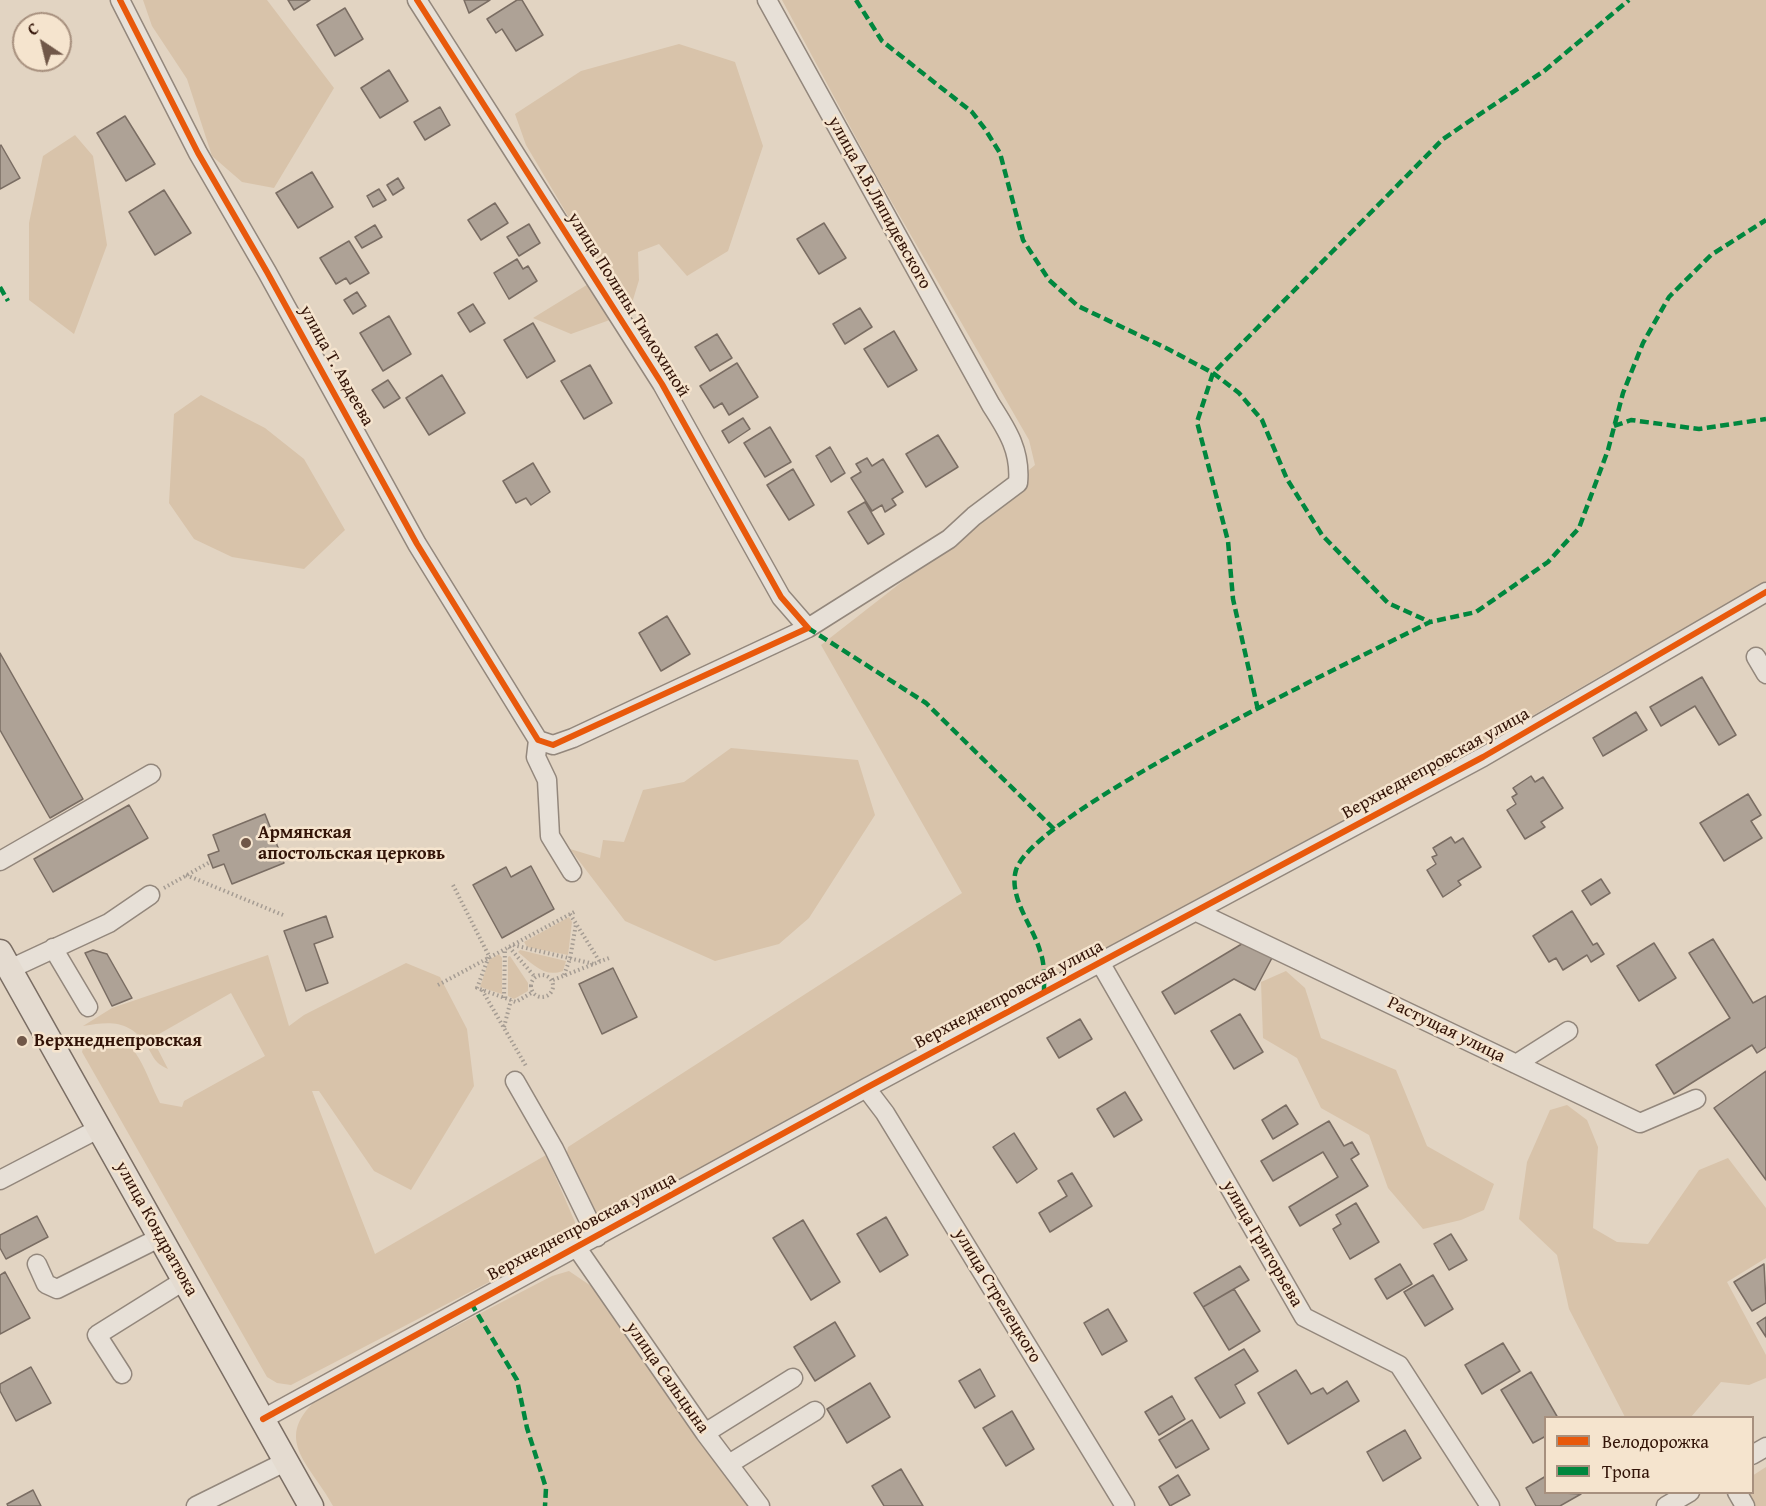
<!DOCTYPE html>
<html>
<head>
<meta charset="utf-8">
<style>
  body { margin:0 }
  #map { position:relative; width:1766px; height:1506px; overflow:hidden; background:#e2d4c2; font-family:"Gentium Book Plus",serif }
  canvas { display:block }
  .legend { position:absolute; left:1544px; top:1416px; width:210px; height:78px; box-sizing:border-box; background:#f5e4ce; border:2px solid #a7907e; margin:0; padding:8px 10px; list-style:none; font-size:18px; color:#321307 }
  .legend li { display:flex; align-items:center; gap:12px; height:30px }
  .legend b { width:30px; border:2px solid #a7907e }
  .north { position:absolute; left:12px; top:12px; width:60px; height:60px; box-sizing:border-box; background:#f5e4ce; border:2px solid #a7907e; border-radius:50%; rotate:325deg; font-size:16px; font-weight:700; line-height:24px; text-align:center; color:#321307 }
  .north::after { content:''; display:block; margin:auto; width:21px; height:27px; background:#705748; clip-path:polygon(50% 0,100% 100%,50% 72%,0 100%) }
</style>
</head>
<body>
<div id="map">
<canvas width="1766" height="1506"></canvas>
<ul class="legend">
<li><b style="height:8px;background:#e8590c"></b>Велодорожка</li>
<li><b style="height:8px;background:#00873e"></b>Тропа</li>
</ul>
<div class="north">С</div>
</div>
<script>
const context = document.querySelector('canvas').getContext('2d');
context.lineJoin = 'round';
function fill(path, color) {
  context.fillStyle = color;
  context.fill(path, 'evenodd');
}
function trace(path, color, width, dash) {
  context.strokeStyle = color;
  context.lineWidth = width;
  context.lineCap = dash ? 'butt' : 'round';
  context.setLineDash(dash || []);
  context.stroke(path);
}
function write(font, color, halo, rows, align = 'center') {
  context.font = font + ' "Gentium Book Plus",serif';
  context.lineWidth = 5;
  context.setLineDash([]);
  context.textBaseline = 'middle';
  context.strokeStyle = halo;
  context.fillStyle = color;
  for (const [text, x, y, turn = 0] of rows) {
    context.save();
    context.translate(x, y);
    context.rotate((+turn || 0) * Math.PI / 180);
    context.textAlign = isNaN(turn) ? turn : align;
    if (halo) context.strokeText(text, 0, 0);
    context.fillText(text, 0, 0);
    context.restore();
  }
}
fill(new Path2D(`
  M143,0H267L334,88L274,188L242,182L212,156L187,79L152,26Z
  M782,0H1766V585L1611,670L1327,835L1078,965L605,1220L593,1212L566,1158L568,1147L962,893L821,645L971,528L992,501L1035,465L1029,440L875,173Z
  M679,44L735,62L763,146L728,251L687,276L659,244L638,252L639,280L629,313L571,334L533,318L603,275L526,145L515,114L581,71Z
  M75,135L93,156L107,245L74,334L29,300V223L43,156Z
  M201,395L265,428L304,459L345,530L304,569L232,557L194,539L169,503L174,414Z
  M731,748L858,760L875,815L809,918L779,944L715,961L625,921L570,849L600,858L603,840L624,842L643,790L684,782Z
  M569,917L572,922L568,955L527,947L524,942Z
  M520,950L566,961L563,971C544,978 533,964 518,952Z
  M499,954L502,958V994L480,987L489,960Z
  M268,955L289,1026L304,1015L406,963L440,977L467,1029L474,1086L411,1190L374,1171L319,1091H312L375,1254L546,1155L575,1222V1232L570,1240L291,1385L277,1383L267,1377L82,1052L85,1041C135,1022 142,1068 160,1103L182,1107L184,1101L265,1056L231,993L152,1038L168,1069C153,1062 155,1058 146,1045C130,1020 110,1021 83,1026L112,1008Z
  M510,956L528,983V991L514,999L508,996V957Z
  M1286,971L1305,988L1321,1038L1396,1070L1427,1146L1494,1184L1484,1210L1461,1220L1423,1229L1388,1188L1369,1135L1321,1108L1297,1058L1263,1038L1261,982Z
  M1567,1105L1587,1120L1598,1147L1593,1228L1617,1242L1648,1244L1699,1170L1728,1158L1766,1208V1258L1727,1282L1766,1355V1378L1749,1385L1721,1382L1691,1417H1625L1569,1309L1557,1255L1519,1219L1527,1162L1550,1110Z
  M569,1271L591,1286L748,1506H333C311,1464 269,1439 321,1396L552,1276Z
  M1766,1467V1506H1753L1747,1493L1752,1492V1476Z`), '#d8c3aa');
const building = new Path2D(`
  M288,0H310L294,10Z
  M464,0H490L469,13Z
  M517,0H522L543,35L516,51L502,29L496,33L487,19Z
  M345,8L363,39L335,56L317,25Z
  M389,70L408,101L380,118L361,88Z
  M440,107L450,125L425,140L414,122Z
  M125,116L155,164L126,181L97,133Z
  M1,145L20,178L0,189V146Z
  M312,172L333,207L298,228L276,193Z
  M398,178L404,188L393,195L387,185Z
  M379,189L386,200L373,207L367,196Z
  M164,190L191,233L155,255L129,212Z
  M495,203L508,223L481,240L468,220Z
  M824,223L846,258L819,274L797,239Z
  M529,224L540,243L519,256L507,237Z
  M375,225L382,237L362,248L355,237Z
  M349,241L369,273L350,284L346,278L336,284L320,258Z
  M517,259L523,269L528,266L537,281L509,299L494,273Z
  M357,292L366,306L353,314L344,300Z
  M473,304L485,323L470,332L458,313Z
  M860,308L872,327L845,344L833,324Z
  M389,316L411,354L383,371L360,333Z
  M533,323L555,361L527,378L504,340Z
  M894,331L917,370L888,387L864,349Z
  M717,334L732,358L710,371L695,347Z
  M737,363L758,397L729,415L722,403L714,408L700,386Z
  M590,365L612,403L584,419L561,381Z
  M442,375L465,413L429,435L406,398Z
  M388,380L400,398L384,408L372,390Z
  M743,418L750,429L729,443L722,431Z
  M770,427L791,462L765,477L744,443Z
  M938,435L958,467L926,487L906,454Z
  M830,447L845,473L831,482L816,456Z
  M867,458L872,466L883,459L903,492L892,499L896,505L885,512L882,505L872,511L851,478L861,472L856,464Z
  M533,463L550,492L531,505L526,498L516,503L503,481Z
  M793,469L814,505L789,520L767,485Z
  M865,502L884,534L868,544L848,512Z
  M667,616L690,654L661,671L639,633Z
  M0,653L83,799L50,818L0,730Z
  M1702,677L1736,735L1719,745L1695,706L1661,726L1650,707Z
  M1636,712L1647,730L1603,756L1593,738Z
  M1531,776L1535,782L1543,777L1563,808L1541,822L1545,827L1525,839L1507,810L1516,804L1512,797L1517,794L1513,788Z
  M1748,794L1761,815L1751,821L1762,838L1724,861L1700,823Z
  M129,805L148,838L53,892L34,859Z
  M265,814L284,863L232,884L224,864L213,868L208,855L219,851L213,835Z
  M1451,837L1455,843L1463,838L1481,867L1458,881L1461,885L1443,897L1427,870L1436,864L1432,857L1437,855L1433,848Z
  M531,866L554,909L502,938L473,885L506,867L511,877Z
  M1601,879L1610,893L1591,905L1582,891Z
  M1572,911L1593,945L1597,943L1604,954L1591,962L1587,955L1563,970L1556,958L1549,962L1533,936Z
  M326,916L333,937L314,944L328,983L306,991L284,931Z
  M1713,939L1753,1003L1766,996V1047L1757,1053L1752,1045L1674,1094L1656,1065L1730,1018L1689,953Z
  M1245,942L1273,956L1255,990L1234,979L1175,1014L1162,992Z
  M1654,943L1676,978L1639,1001L1617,966Z
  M93,950L107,954L132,998L112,1006L85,953Z
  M613,968L637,1017L602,1034L579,984Z
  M1240,1014L1263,1052L1234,1069L1211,1031Z
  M1080,1019L1092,1039L1059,1058L1047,1038Z
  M1766,1071V1180L1714,1108Z
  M1125,1092L1142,1120L1114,1137L1097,1109Z
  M1286,1105L1298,1124L1273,1139L1262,1120Z
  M1329,1121L1344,1146L1352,1142L1359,1154L1351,1159L1368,1186L1300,1226L1289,1207L1338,1177L1323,1152L1273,1181L1261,1161Z
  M1014,1133L1037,1169L1017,1183L993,1147Z
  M1072,1173L1092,1206L1050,1232L1039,1213L1067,1196L1058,1181Z
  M1356,1203L1379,1242L1350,1259L1333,1229L1341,1224L1336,1215Z
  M37,1216L48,1237L6,1259L0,1248V1235Z
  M886,1217L908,1255L880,1272L857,1234Z
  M803,1220L840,1282L811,1300L773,1238Z
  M1451,1234L1467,1260L1449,1270L1434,1244Z
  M1400,1264L1412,1284L1387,1299L1375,1279Z
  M1764,1264L1766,1303L1752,1311L1734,1282Z
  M1240,1266L1249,1280L1203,1307L1194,1293Z
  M5,1272L30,1318L0,1334V1275Z
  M1433,1275L1453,1309L1425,1326L1404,1292Z
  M1234,1289L1260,1331L1229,1350L1203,1307Z
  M1108,1309L1127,1341L1102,1355L1084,1323Z
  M1766,1317V1337L1757,1323Z
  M835,1322L855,1356L815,1381L794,1347Z
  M1503,1343L1520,1371L1482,1394L1465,1365Z
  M1244,1349L1258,1371L1235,1385L1245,1403L1220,1418L1195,1378Z
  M31,1367L51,1403L16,1421L0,1391V1384Z
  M980,1369L995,1396L975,1408L959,1381Z
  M1296,1370L1311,1394L1323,1388L1327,1394L1347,1381L1359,1401L1288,1444L1258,1393Z
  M1531,1372L1558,1418H1546V1436L1533,1443L1501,1390Z
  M870,1383L890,1417L847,1443L827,1409Z
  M1172,1396L1185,1419L1159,1435L1145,1412Z
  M1012,1411L1034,1449L1006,1466L983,1428Z
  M1192,1420L1209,1449L1176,1468L1159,1440Z
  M1405,1430L1421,1458L1383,1481L1367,1452Z
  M901,1469L923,1506H884L872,1486Z
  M1178,1475L1190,1495L1170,1506L1159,1487Z
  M1546,1476V1492L1581,1494L1560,1506H1536L1526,1488Z
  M33,1490L41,1506H8L7,1504Z`);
fill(building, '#aea296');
trace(building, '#7a6d63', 1.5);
const minor = new Path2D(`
  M120,0L198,153L267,272L417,544L538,740
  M417,0L662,384L781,597L808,628
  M1756,657L1766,674
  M538,740L553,745L573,738L808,628L949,539L974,516L1018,483C1021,452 1008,431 991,405L767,0
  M538,740L536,757L547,780L550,836L572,872
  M0,861L151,774
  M1197,912L1640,1123L1696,1099
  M53,948L88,1007
  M1101,964L1304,1317L1399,1365L1490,1506
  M10,969L109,923L150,895
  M1516,1064L1568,1031
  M515,1081L554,1149L597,1237
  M866,1088L885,1113L1125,1506
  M0,1180L100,1128
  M577,1248L705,1433L760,1506
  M37,1264L46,1284L57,1289L161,1237
  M122,1374L97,1335L185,1280
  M263,1419L866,1088L1483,757L1766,592
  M705,1433L793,1378
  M1752,1455L1766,1447
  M729,1464L815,1411
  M1737,1492L1745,1506
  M196,1506L285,1462
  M1666,1506L1690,1492`);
const major = new Path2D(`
  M0,952L311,1506`);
trace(minor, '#93877c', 21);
trace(major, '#7a6d63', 27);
trace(new Path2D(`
  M186,875L283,915
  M453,885L489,956L477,988L516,1002L533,992
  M164,888L210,862
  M570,914L600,962
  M513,945L594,964
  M509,947L535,977
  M531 986a11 11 0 1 1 22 0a11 11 0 1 1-22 0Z
  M564,975L570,959L576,924
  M553,980L609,958
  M438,985L576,911
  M482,990L526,1066
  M504,998L505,949
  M504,1027L511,1000`), '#a59c93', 4, [1.5, 3]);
trace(minor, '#e7e0d7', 18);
trace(major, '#e4dbd0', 24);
trace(new Path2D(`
  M856,0L882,41L972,112L985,129L1000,153L1023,240L1049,280L1078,306L1168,349L1213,373L1239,393L1262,420L1287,479L1322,535L1388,603L1430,622
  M0,287L8,301
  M1614,426L1631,420L1699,429L1766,419
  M808,628L926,703L1055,830
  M1258,710L1233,599L1228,541L1197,422L1213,373L1443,139L1544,71L1629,0
  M1044,992C1044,978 1045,964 1040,951C1033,926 1008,897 1016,870C1034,811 1361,657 1430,622L1476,612L1548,562L1579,528L1608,450L1623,393L1643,343L1669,297L1711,255L1766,220
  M471,1303L517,1380L527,1428L546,1488L545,1506`), '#00873e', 4.5, [9, 4.5]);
trace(new Path2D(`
  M120,0L198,153L267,272L417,544L538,740L553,745L808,628L781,597L662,384L417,0
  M263,1419L866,1088L1483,757L1766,592`), '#e8590c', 6);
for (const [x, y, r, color] of [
  [246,843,6,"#705748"],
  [22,1041,6,"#705748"]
]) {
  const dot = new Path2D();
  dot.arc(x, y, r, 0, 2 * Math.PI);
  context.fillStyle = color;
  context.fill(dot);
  trace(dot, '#f5e4ce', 2);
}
write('18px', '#321307', '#f5e4ce', [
  ["улица А.В.Ляпидевского",879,203,61],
  ["улица Полины Тимохиной",628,305,58],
  ["улица Т. Авдеева",336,366,61],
  ["Верхнеднепровская улица",1436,764,-29],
  ["Верхнеднепровская улица",1009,995,-28],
  ["Растущая улица",1446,1030,26],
  ["Верхнеднепровская улица",582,1227,-28],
  ["улица Кондратюка",156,1229,61],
  ["улица Григорьева",1262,1244,60],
  ["улица Стрелецкого",997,1296,59],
  ["улица Сальцына",667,1378,55]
]);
write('bold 18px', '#321307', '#f5e4ce', [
  ["Армянская",258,833],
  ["апостольская церковь",258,854],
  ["Верхнеднепровская",34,1041]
], 'left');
</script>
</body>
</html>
